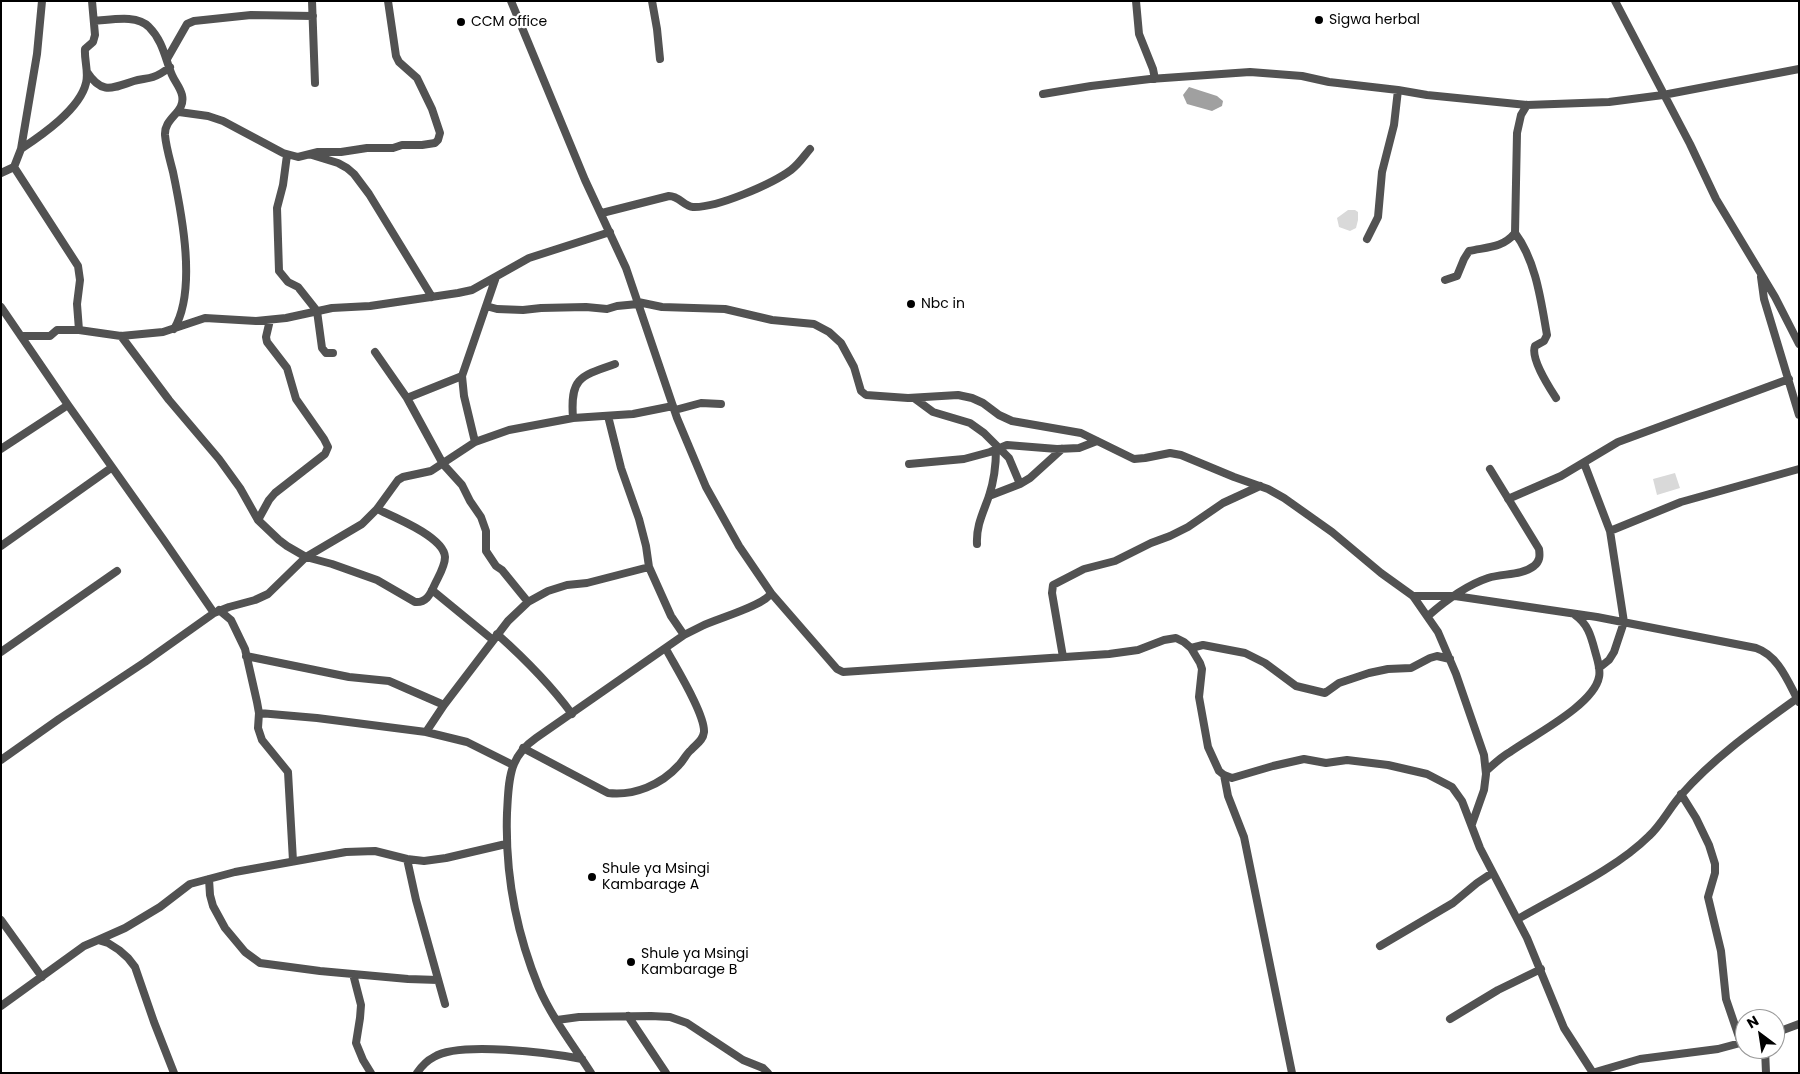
<!DOCTYPE html>
<html>
<head>
<meta charset="utf-8">
<style>
  body { margin:0 }
  #map { position:relative; width:1800px; height:1074px; overflow:hidden; background:#fff; font-family:Poppins,sans-serif }
  canvas { display:block }
  .frame { position:absolute; inset:0; border:2px solid #000; pointer-events:none }
  .north { position:absolute; left:1735px; top:1009px; width:50px; height:50px; box-sizing:border-box; background:#fff; border:1px solid #999; border-radius:50%; rotate:329deg; font-size:14px; font-weight:700; line-height:20px; text-align:center; color:#000 }
  .north::after { content:''; display:block; margin:auto; width:18px; height:22px; background:#000; clip-path:polygon(50% 0,100% 100%,50% 72%,0 100%) }
</style>
</head>
<body>
<div id="map">
<canvas width="1800" height="1074"></canvas>
<div class="frame"></div>
<div class="north">N</div>
</div>
<script>
const context = document.querySelector('canvas').getContext('2d');
context.lineJoin = 'round';
function fill(path, color) {
  context.fillStyle = color;
  context.fill(path, 'evenodd');
}
function trace(path, color, width, dash) {
  context.strokeStyle = color;
  context.lineWidth = width;
  context.lineCap = dash ? 'butt' : 'round';
  context.setLineDash(dash || []);
  context.stroke(path);
}
function write(font, color, halo, rows, align = 'center') {
  context.font = font + ' Poppins,sans-serif';
  context.lineWidth = 4.5;
  context.setLineDash([]);
  context.textBaseline = 'middle';
  context.strokeStyle = halo;
  context.fillStyle = color;
  for (const [text, x, y, turn = 0] of rows) {
    context.save();
    context.translate(x, y);
    context.rotate((+turn || 0) * Math.PI / 180);
    context.textAlign = isNaN(turn) ? turn : align;
    if (halo) context.strokeText(text, 0, 0);
    context.fillText(text, 0, 0);
    context.restore();
  }
}
fill(new Path2D(`
  M1348,210H1355L1358,212V220L1356,228L1350,231L1339,227L1337,218Z
  M1675,473L1680,488L1657,495L1653,479Z`), '#d9d9d9');
fill(new Path2D(`
  M1189,87L1217,96L1223,101L1222,106L1212,111L1187,104L1183,95Z`), '#a0a0a0');
trace(new Path2D(`
  M312,1L315,83
  M511,1L585,180L626,268L677,418L706,487L739,546L771,593C766,605 716,619 702,626C696,629 690,632 684,635L536,738C526,745 519,752 514,764C508,778 508,797 507,813C505,873 516,932 539,988C552,1018 573,1045 591,1073
  M652,1L657,29L660,59
  M1136,1L1139,34L1153,69L1155,79
  M1615,1L1690,144L1716,199L1775,297L1799,344
  M94,21C111,20 137,14 149,27C163,41 165,58 172,75C175,82 180,87 182,95C186,113 164,117 165,135C166,147 170,160 173,172C182,215 197,291 174,329
  M167,59L187,24L194,21L251,15L313,16
  M87,72C102,95 112,88 134,81C140,79 147,79 153,77C159,75 165,71 170,67
  M1043,94L1091,86L1150,79L1250,72L1302,76L1329,82L1398,90L1427,95L1527,105L1609,102L1663,95L1799,69
  M179,112L208,116L223,121L283,153L298,157L318,152H341L367,148H393L402,145H422L435,143L438,140L440,133L432,109L417,78L399,62L396,56L388,1
  M21,149C42,135 80,109 86,83C89,72 84,60 85,49L93,42L95,35L92,1
  M287,155L283,185L277,208L279,271L288,282L298,287L317,311L322,348L326,353H333
  M312,155L338,163L347,168L354,174L369,194L432,297
  M14,167L78,266L80,280L77,304L79,330
  M1,173L14,167L21,149L37,54L42,1
  M602,213L669,196C679,196 684,206 693,207C717,208 772,184 791,170C799,164 804,156 810,149
  M1515,233C1536,261 1541,301 1547,335L1544,341L1535,346C1530,358 1549,387 1556,398
  M1367,239L1378,217L1382,172L1394,125L1398,90
  M1761,277L1764,299L1799,415
  M1445,280L1457,276L1464,259L1469,251C1487,247 1503,248 1515,233L1517,133L1521,115L1527,105
  M638,302L662,307L725,309L772,320L814,324L829,332L841,343L854,367L861,391L866,395L908,398L958,395L972,398L983,403L999,415L1012,421L1081,433L1134,459L1145,458L1170,453L1181,455L1234,477L1268,489L1284,498L1332,532L1381,573L1413,596L1438,632L1456,674L1484,755L1486,774L1484,790L1472,824
  M486,306L497,309L523,310L541,308L586,307L607,309L617,306L638,304
  M1,307L68,405L163,539L214,613
  M21,336H50L57,330H79L121,336L163,332L205,318L256,321L286,318L332,308L370,306L458,293L472,290L529,258L610,232
  M121,336L169,400L219,459L240,488L258,520L279,540L287,546L306,557L332,564L377,580L415,602C426,603 430,595 434,586C438,577 445,567 445,557C444,537 394,517 377,509
  M375,352L407,398L443,464L462,485L470,501L481,517L486,531V551L496,566L502,570L528,602
  M407,398L462,376
  M914,398L933,412L970,423L984,433L1009,458L1020,484
  M675,410L701,403L721,404
  M608,416L621,468L639,519L646,546L649,567L671,616L684,635
  M573,418C570,378 580,376 615,364
  M475,442L464,396L462,376L496,277
  M1,449L68,405
  M1584,463L1610,531L1624,622L1614,652L1609,660L1599,668
  M909,464L964,459L990,452L1007,445L1057,449L1079,448L1097,441
  M989,496L1020,484L1030,478L1062,449
  M1508,499L1561,476L1618,442L1789,379
  M258,520L269,500L275,493L325,454L328,447L324,439L296,399L287,368L267,342L266,337L270,320
  M1610,531L1681,502L1799,469
  M977,544C976,526 983,513 989,496C994,481 996,465 996,449
  M1,546L111,468
  M432,590L493,640
  M771,593L837,669L843,672L1109,654L1138,650L1164,640L1176,638L1184,642L1191,648L1200,663L1202,669L1199,697L1208,747L1219,771L1224,775L1232,778L1273,766L1304,759L1326,763L1347,760L1388,765L1427,774L1452,787L1462,801L1480,848L1527,938L1564,1028L1593,1073
  M1413,596H1455L1597,617L1756,648C1779,656 1788,682 1799,702
  M219,610L231,620L245,649L257,702L259,713L258,728L262,740L288,772L293,861
  M1428,616C1445,601 1467,585 1488,578C1503,573 1521,576 1534,566C1540,561 1540,556 1539,549L1490,469
  M497,634C525,659 550,684 572,714
  M1191,648L1203,645L1245,653L1265,663L1296,686L1325,693L1339,683L1369,673L1388,669L1411,668L1430,658L1437,656L1450,659
  M1,652L117,571
  M246,656L349,677L389,681L444,705
  M1063,657L1052,593L1053,585L1084,569L1115,561L1151,543L1170,536L1188,527L1223,503L1260,486
  M259,713L317,718L426,732L467,742L513,765
  M426,732L444,705L508,621L528,602L548,591L567,585L587,583L649,567
  M523,748L608,793C634,796 661,785 679,765C684,760 686,754 691,750C696,744 703,741 704,732C705,714 675,666 666,649
  M1,760L59,719L145,662L214,613L229,607L255,600L268,594L306,557L362,524L377,509L398,480L403,477L431,471L475,442L509,430L573,418L633,414L673,406
  M1486,771C1494,764 1501,757 1510,752C1532,736 1594,705 1599,677C1601,669 1597,659 1595,651C1591,636 1588,624 1575,615
  M1224,775L1228,796L1244,837L1292,1073
  M1681,794L1696,818L1709,845L1715,864V873L1708,897L1721,951L1726,999L1741,1043
  M407,859L416,900L445,1004
  M209,879L210,895L213,906L225,928L245,952L260,963L320,971L408,979L438,980
  M1518,919C1559,895 1616,869 1649,836C1662,824 1670,807 1682,794C1714,757 1759,726 1799,697
  M1,920L42,977
  M98,940L125,928L160,907L190,884L235,872L346,852L375,851L407,859L424,861L446,858L506,844
  M1380,946L1453,903L1477,883L1492,873
  M353,974L361,1005L360,1018L356,1043L363,1060L371,1073
  M1,1006L84,946L98,940L108,943L119,950L128,958L135,967L154,1022L174,1073
  M628,1016L666,1073
  M1450,1019L1498,990L1541,969
  M557,1020L579,1017L651,1016L670,1017L687,1023L743,1060L763,1068L768,1073
  M1775,1033L1799,1024
  M1765,1049L1766,1073
  M417,1073C421,1067 428,1060 434,1057C459,1041 551,1053 582,1059
  M1592,1073L1640,1059L1718,1049L1744,1042`), '#525252', 8);
for (const [x, y, r, color] of [
  [1319,20,5,"#000"],
  [461,22,5,"#000"],
  [911,304,5,"#000"],
  [592,877,5,"#000"],
  [631,962,5,"#000"]
]) {
  const dot = new Path2D();
  dot.arc(x, y, r, 0, 2 * Math.PI);
  context.fillStyle = color;
  context.fill(dot);
  trace(dot, '#fff', 2);
}
write('14px', '#000', '#fff', [
  ["Sigwa herbal",1329,20],
  ["CCM office",471,22],
  ["Nbc in",921,304],
  ["Shule ya Msingi",602,869],
  ["Kambarage A",602,885],
  ["Shule ya Msingi",641,954],
  ["Kambarage B",641,970]
], 'left');
</script>
</body>
</html>
